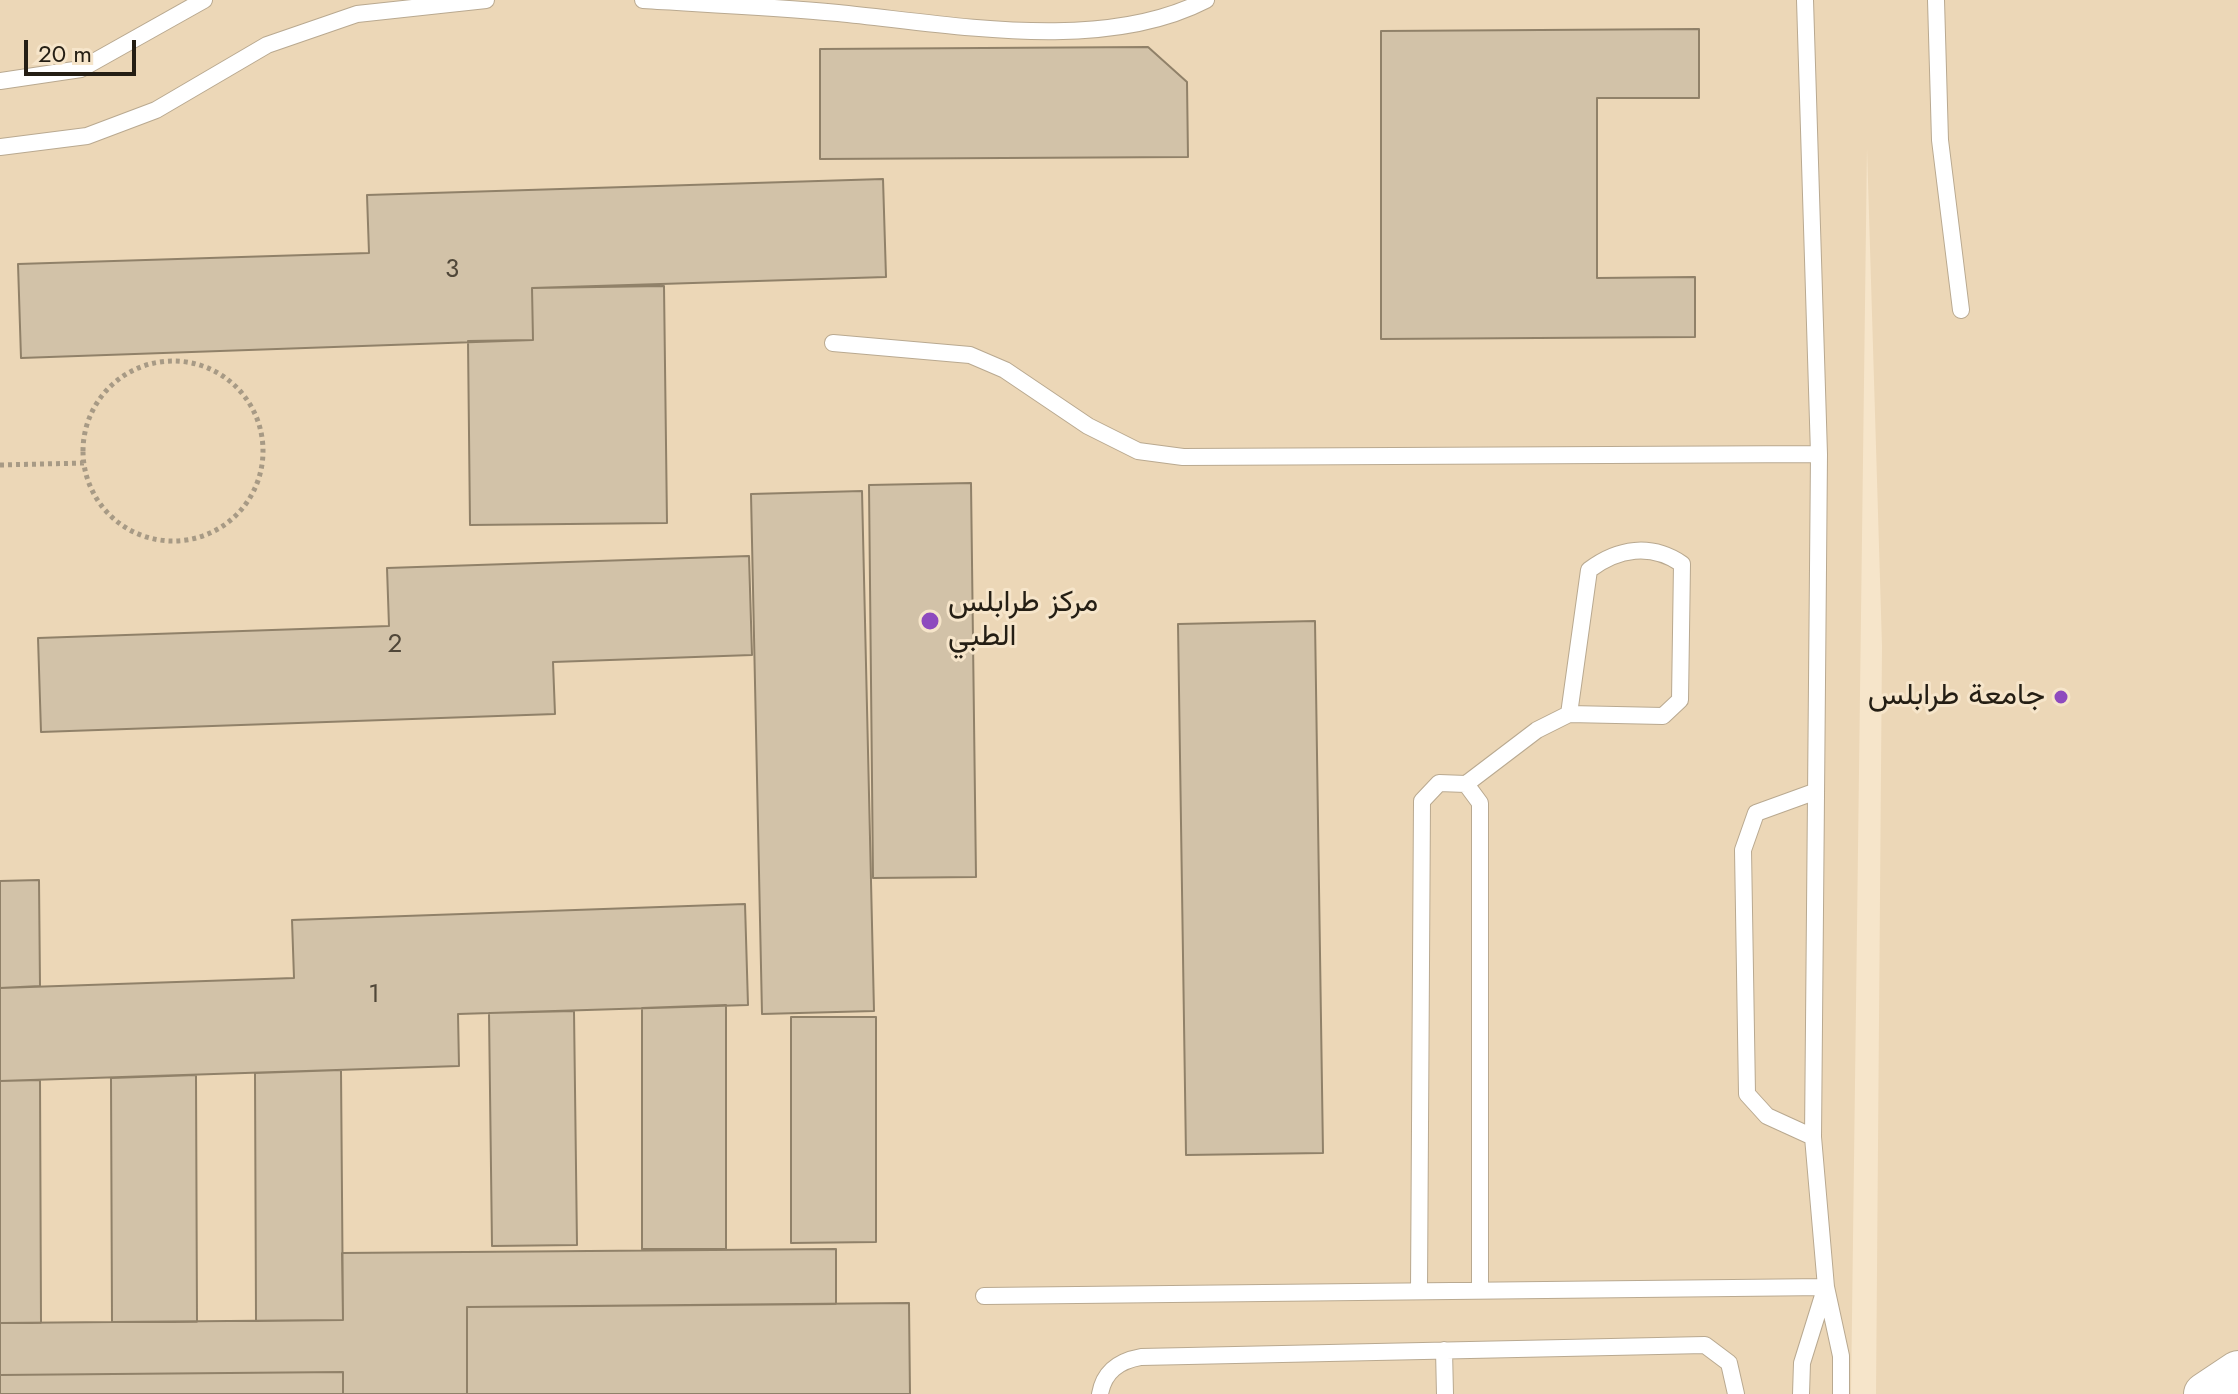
<!DOCTYPE html>
<html>
<head>
<meta charset="utf-8">
<style>
  body { margin:0 }
  #map { position:relative; width:2238px; height:1394px; overflow:hidden; background:#f6e5ca; font-family:Jost,sans-serif }
  canvas { display:block }
  .scale { position:absolute; left:24px; top:40px; width:112px; height:36px; box-sizing:border-box; border:4px solid #241e14; border-top:0; padding-left:10px; font-size:24px; line-height:28px; white-space:nowrap; color:#241e14; -webkit-text-stroke:6px #f6e5ca; paint-order:stroke }
</style>
</head>
<body>
<div id="map">
<canvas width="2238" height="1394"></canvas>
<div class="scale">20 m</div>
</div>
<script>
const context = document.querySelector('canvas').getContext('2d');
context.lineJoin = 'round';
function fill(path, color) {
  context.fillStyle = color;
  context.fill(path, 'evenodd');
}
function trace(path, color, width, dash) {
  context.strokeStyle = color;
  context.lineWidth = width;
  context.lineCap = dash ? 'butt' : 'round';
  context.setLineDash(dash || []);
  context.stroke(path);
}
function write(font, color, halo, rows, align = 'center') {
  context.font = font + ' Jost,Vazirmatn,sans-serif';
  context.lineWidth = 6;
  context.setLineDash([]);
  context.textBaseline = 'middle';
  context.strokeStyle = halo;
  context.fillStyle = color;
  for (const [text, x, y, turn = 0] of rows) {
    context.save();
    context.translate(x, y);
    context.rotate((+turn || 0) * Math.PI / 180);
    context.textAlign = isNaN(turn) ? turn : align;
    if (halo) context.strokeText(text, 0, 0);
    context.fillText(text, 0, 0);
    context.restore();
  }
}
fill(new Path2D(`
  M0,0H2238V1394H1876L1882,646L1867,148L1851,1394H0Z`), '#ecd7b7');
const building = new Path2D(`
  M1699,29V98H1597V278L1695,277V337L1381,339V31Z
  M1148,47L1187,82L1188,157L820,159V49Z
  M883,179L886,277L532,288L533,340L21,358L18,264L369,253L367,195Z
  M664,286L667,523L470,525L468,341L533,340L532,288Z
  M971,483L976,877L873,878L869,485Z
  M862,491L874,1011L762,1014L751,494Z
  M749,556L752,655L553,662L555,714L41,732L38,638L389,626L387,568Z
  M1315,621L1323,1153L1186,1155L1178,624Z
  M39,880L40,986L0,988V881Z
  M745,904L748,1005L458,1014L459,1066L0,1081V988L294,978L292,920Z
  M726,1005V1249H642V1008Z
  M574,1011L577,1245L492,1246L489,1013Z
  M791,1017H876V1242L791,1243Z
  M341,1070L343,1320L256,1321L255,1073Z
  M196,1075L197,1322H112L111,1078Z
  M40,1080L41,1323H0V1081Z
  M836,1249V1304L467,1307V1394H343V1372L0,1375V1323L343,1320L342,1253Z
  M909,1303L910,1394H467V1307Z
  M343,1372V1394H0V1375Z`);
fill(building, '#d2c2a8');
trace(building, '#908169', 2);
const service = new Path2D(`
  M643,0C708,4 774,7 838,13C950,24 1102,54 1206,0
  M1805,0L1819,454L1813,1137L1826,1287L1841,1356V1394
  M1936,0L1940,140L1961,310
  M0,81L81,69L204,0
  M0,147L87,136L156,110L267,45L357,14L486,0
  M833,343L970,355L1005,370L1088,426L1138,451L1183,457L1819,454
  M1466,784L1537,730L1569,714L1663,716L1680,700L1682,564C1651,543 1618,548 1589,570L1569,714
  M1813,1137L1767,1116L1747,1094L1743,850L1756,813L1814,792
  M1419,1290L1422,801L1439,783L1466,784L1480,803V1289
  M984,1296L1826,1287
  M1444,1350L1445,1394
  M1100,1394C1104,1371 1119,1361 1141,1357L1705,1345L1729,1363L1736,1394
  M1801,1394L1802,1363L1825,1289`);
const tertiary = new Path2D(`
  M2205,1394L2238,1372`);
trace(service, '#b9a990', 18);
trace(tertiary, '#b9a990', 44);
trace(new Path2D(`
  M83 451a90 90 0 1 1 180 0a90 90 0 1 1-180 0Z
  M0,465L84,463`), '#a79a85', 5, [4, 4]);
trace(service, '#fff', 16);
trace(tertiary, '#fff', 42);
for (const [x, y, r, color] of [
  [930,621,10,"#8e4abe"],
  [2061,697,8,"#8e4abe"]
]) {
  const dot = new Path2D();
  dot.arc(x, y, r, 0, 2 * Math.PI);
  context.fillStyle = color;
  context.fill(dot);
  trace(dot, '#f6e5ca', 3);
}
write('26px', '#504739', null, [
  ["3",452,271],
  ["2",395,646],
  ["1",374,996]
]);
write('30px', '#241e14', '#f6e5ca', [
  ["مركز طرابلس",948,604],
  ["الطبي",948,638],
  ["جامعة طرابلس",2045,697,"right"]
], 'left');
</script>
</body>
</html>
